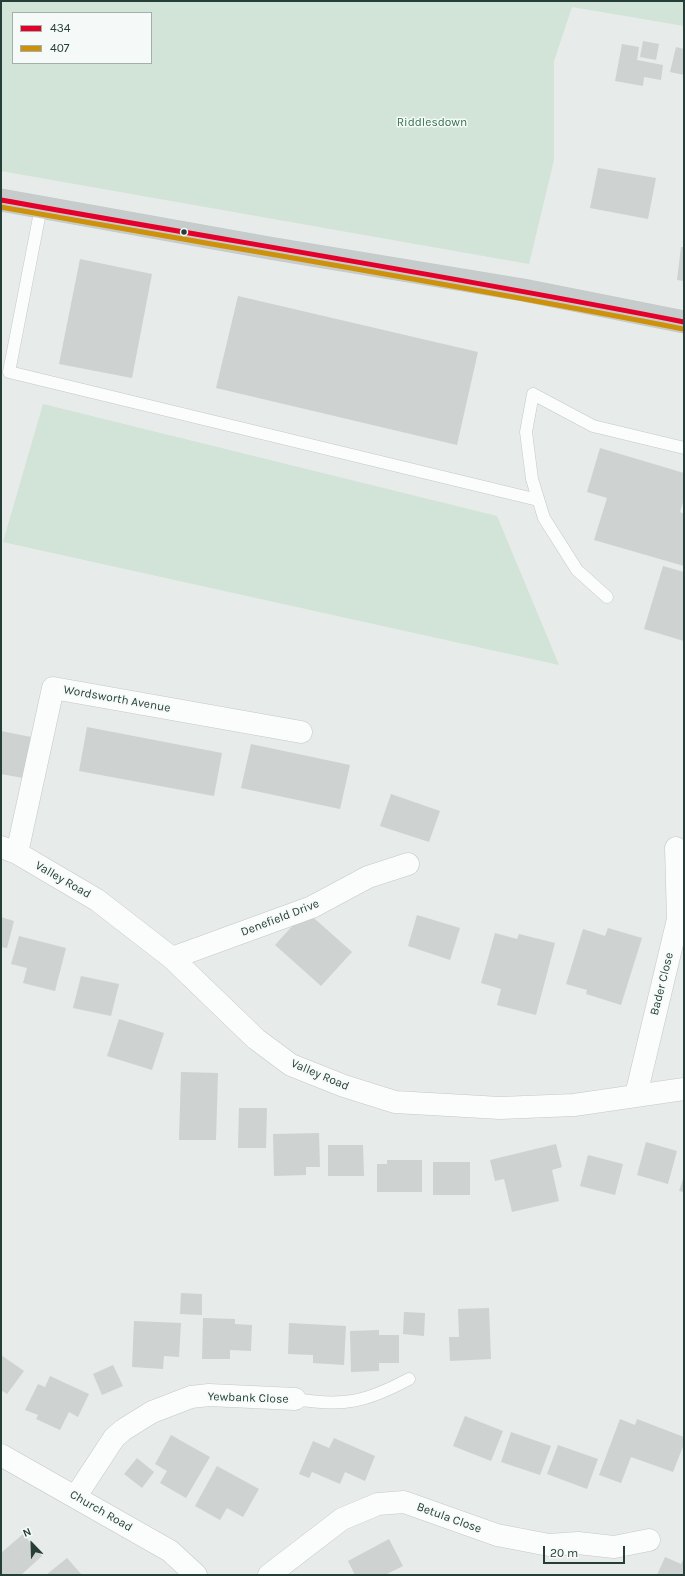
<!DOCTYPE html>
<html>
<head>
<meta charset="utf-8">
<style>
  body { margin:0 }
  #map { position:relative; width:685px; height:1576px; overflow:hidden; background:#e7ebe9; font-family:Karla,sans-serif }
  canvas { display:block }
  .frame { position:absolute; inset:0; border:2px solid #253e38; pointer-events:none }
  .legend { position:absolute; left:12px; top:12px; width:140px; height:52px; box-sizing:border-box; background:#f5faf8; border:1px solid #a2afab; margin:0; padding:5px 7px; list-style:none; font-size:12px; color:#253e38 }
  .legend li { display:flex; align-items:center; gap:8px; height:20px }
  .legend b { width:20px; border:1px solid #a2afab }
  .north { position:absolute; left:12px; top:1524px; width:40px; height:40px; -webkit-text-stroke:3px #f5faf8; paint-order:stroke; rotate:337deg; font-size:11px; font-weight:700; line-height:16px; text-align:center; color:#253e38 }
  .north::after { content:''; display:block; margin:auto; width:14px; height:18px; background:#253e38; clip-path:polygon(50% 0,100% 100%,50% 72%,0 100%) }
  .scale { position:absolute; left:543px; top:1546px; width:82px; height:18px; box-sizing:border-box; border:2px solid #253e38; border-top:0; padding-left:5px; font-size:12px; line-height:14px; white-space:nowrap; color:#253e38; -webkit-text-stroke:3px #f5faf8; paint-order:stroke }
</style>
</head>
<body>
<div id="map">
<canvas width="685" height="1576"></canvas>
<div class="frame"></div>
<ul class="legend">
<li><b style="height:5px;background:#e4002b"></b>434</li>
<li><b style="height:5px;background:#cd910b"></b>407</li>
</ul>
<div class="north">N</div>
<div class="scale">20 m</div>
</div>
<script>
const context = document.querySelector('canvas').getContext('2d');
context.lineJoin = 'round';
function fill(path, color) {
  context.fillStyle = color;
  context.fill(path, 'evenodd');
}
function trace(path, color, width, dash) {
  context.strokeStyle = color;
  context.lineWidth = width;
  context.lineCap = dash ? 'butt' : 'round';
  context.setLineDash(dash || []);
  context.stroke(path);
}
function write(font, color, halo, rows, align = 'center') {
  context.font = font + ' Karla,sans-serif';
  context.lineWidth = 3;
  context.setLineDash([]);
  context.textBaseline = 'middle';
  context.strokeStyle = halo;
  context.fillStyle = color;
  for (const [text, x, y, turn = 0] of rows) {
    context.save();
    context.translate(x, y);
    context.rotate((+turn || 0) * Math.PI / 180);
    context.textAlign = isNaN(turn) ? turn : align;
    if (halo) context.strokeText(text, 0, 0);
    context.fillText(text, 0, 0);
    context.restore();
  }
}
fill(new Path2D(`
  M1,1H684V26L572,7L554,61V160L529,264L1,171ZM13,13H151V63H13Z
  M43,404L497,516L559,665L3,542Z`), '#d2e3d7');
fill(new Path2D(`
  M643,41L659,44L656,60L640,57Z
  M622,44L639,47L637,60L663,65L661,80L644,77L643,86L615,81Z
  M676,47L684,49V75L670,72Z
  M598,168L656,178L648,219L590,208Z
  M681,247H684V281L677,280Z
  M80,259L152,274L132,378L59,364Z
  M238,296L478,352L457,445L216,388Z
  M600,448L684,473V499L680,512L684,514V566L594,540L607,498L587,492Z
  M663,566L684,572V641L644,629Z
  M87,727L222,753L214,796L79,771Z
  M1,731L31,737L23,778L1,774Z
  M251,744L350,765L340,809L241,788Z
  M391,794L440,811L429,842L380,826Z
  M306,911L352,952L321,986L275,945Z
  M417,915L460,928L450,960L408,946Z
  M1,917L14,921L7,948L1,947Z
  M608,928L642,938L621,1005L586,994L587,990L566,984L583,929L605,936Z
  M495,933L517,939L519,934L555,943L536,1015L497,1005L501,989L481,983Z
  M19,936L66,948L55,991L23,983L27,968L11,964Z
  M81,976L119,984L111,1016L73,1008Z
  M119,1019L164,1033L152,1070L107,1056Z
  M181,1072L218,1073L216,1140H179Z
  M239,1108H267L266,1148H238Z
  M319,1133L320,1167H306V1175L274,1176L273,1134Z
  M646,1142L677,1151L668,1184L637,1175Z
  M556,1144L562,1167L552,1170L559,1201L512,1212L504,1179L495,1181L490,1160Z
  M328,1145H363L364,1176H328Z
  M588,1155L623,1164L615,1195L580,1186Z
  M387,1160H422V1192H377V1164H387Z
  M433,1162H470V1195H433Z
  M684,1176V1192L679,1191Z
  M181,1293L202,1294V1315L180,1314Z
  M489,1308L491,1359L450,1361L449,1337H459L458,1309Z
  M404,1312L425,1313L424,1336L403,1334Z
  M203,1318L235,1319V1324L252,1325L251,1351L230,1350V1359H202Z
  M134,1321L181,1323L179,1357L164,1356L163,1369L132,1367Z
  M289,1323L346,1326L344,1365L313,1363V1355L288,1354Z
  M379,1330V1335H399V1363H379V1371L351,1372L350,1331Z
  M1,1355L24,1371L7,1394L1,1390Z
  M113,1365L123,1386L102,1395L93,1374Z
  M50,1376L89,1394L78,1417L69,1412L60,1430L36,1419L38,1415L25,1410L38,1384L45,1387Z
  M465,1416L503,1431L491,1461L453,1446Z
  M620,1419L635,1425L637,1419L684,1437V1444L673,1472L631,1457L621,1483L599,1475Z
  M511,1432L551,1446L540,1475L501,1462Z
  M171,1435L210,1457L186,1498L160,1483L167,1471L155,1464Z
  M334,1438L375,1456L365,1481L345,1472L340,1484L312,1472L309,1478L299,1474L313,1441L329,1448Z
  M558,1445L598,1459L587,1489L547,1474Z
  M137,1458L154,1472L142,1488L124,1474Z
  M217,1466L259,1489L243,1517L227,1508L220,1520L195,1506Z
  M23,1534L42,1556L21,1575H1V1553Z
  M389,1539L403,1566L385,1575H355L348,1561Z
  M665,1557L681,1564L684,1558V1575H657Z
  M67,1558L82,1575H46Z`), '#ced2d1');
const service = new Path2D(`
  M41,207L9,372L538,500
  M607,597L577,570L544,518L532,479L526,432L533,394L593,426L684,448
  M295,1399C344,1407 366,1402 409,1379`);
const minor = new Path2D(`
  M1,847L17,853L97,900L172,958L256,1039L291,1065L344,1086L395,1102L500,1108L574,1105L684,1089
  M17,853L53,688L301,732
  M172,958L312,907L368,877L408,864
  M636,1095L678,919L676,848
  M1,1455L170,1551L196,1575
  M76,1496L114,1438L123,1430L152,1412L191,1397L209,1395L295,1399
  M269,1575L342,1519L378,1504L404,1502L497,1535L549,1545L578,1543L614,1547L649,1540`);
const trunk = new Path2D(`
  M1,200L269,248L523,290L684,322`);
trace(service, '#c4c8c6', 13);
trace(minor, '#c4c8c6', 23);
trace(trunk, '#c2cac8', 23);
trace(service, '#fbfcfc', 12);
trace(minor, '#fbfcfc', 22);
trace(trunk, '#c6cccb', 22);
trace(new Path2D(`
  M1,200C229,241 457,277 684,322`), '#e4002b', 5);
trace(new Path2D(`
  M1,207C228,248 456,284 683,329`), '#cd910b', 5);
for (const [x, y, r, color] of [
  [184,232,3.5,"#253e38"]
]) {
  const dot = new Path2D();
  dot.arc(x, y, r, 0, 2 * Math.PI);
  context.fillStyle = color;
  context.fill(dot);
  trace(dot, '#f5faf8', 1.5);
}
write('12px', '#32724c', '#f5faf8', [
  ["Riddlesdown",432,123]
]);
write('12px', '#253e38', '#f5faf8', [
  ["Wordsworth Avenue",117,699,10],
  ["Valley Road",63,880,30],
  ["Denefield Drive",280,918,-21],
  ["Bader Close",662,984,-76],
  ["Valley Road",320,1075,23],
  ["Yewbank Close",248,1398,2],
  ["Church Road",101,1511,30],
  ["Betula Close",449,1518,20]
]);
</script>
</body>
</html>
